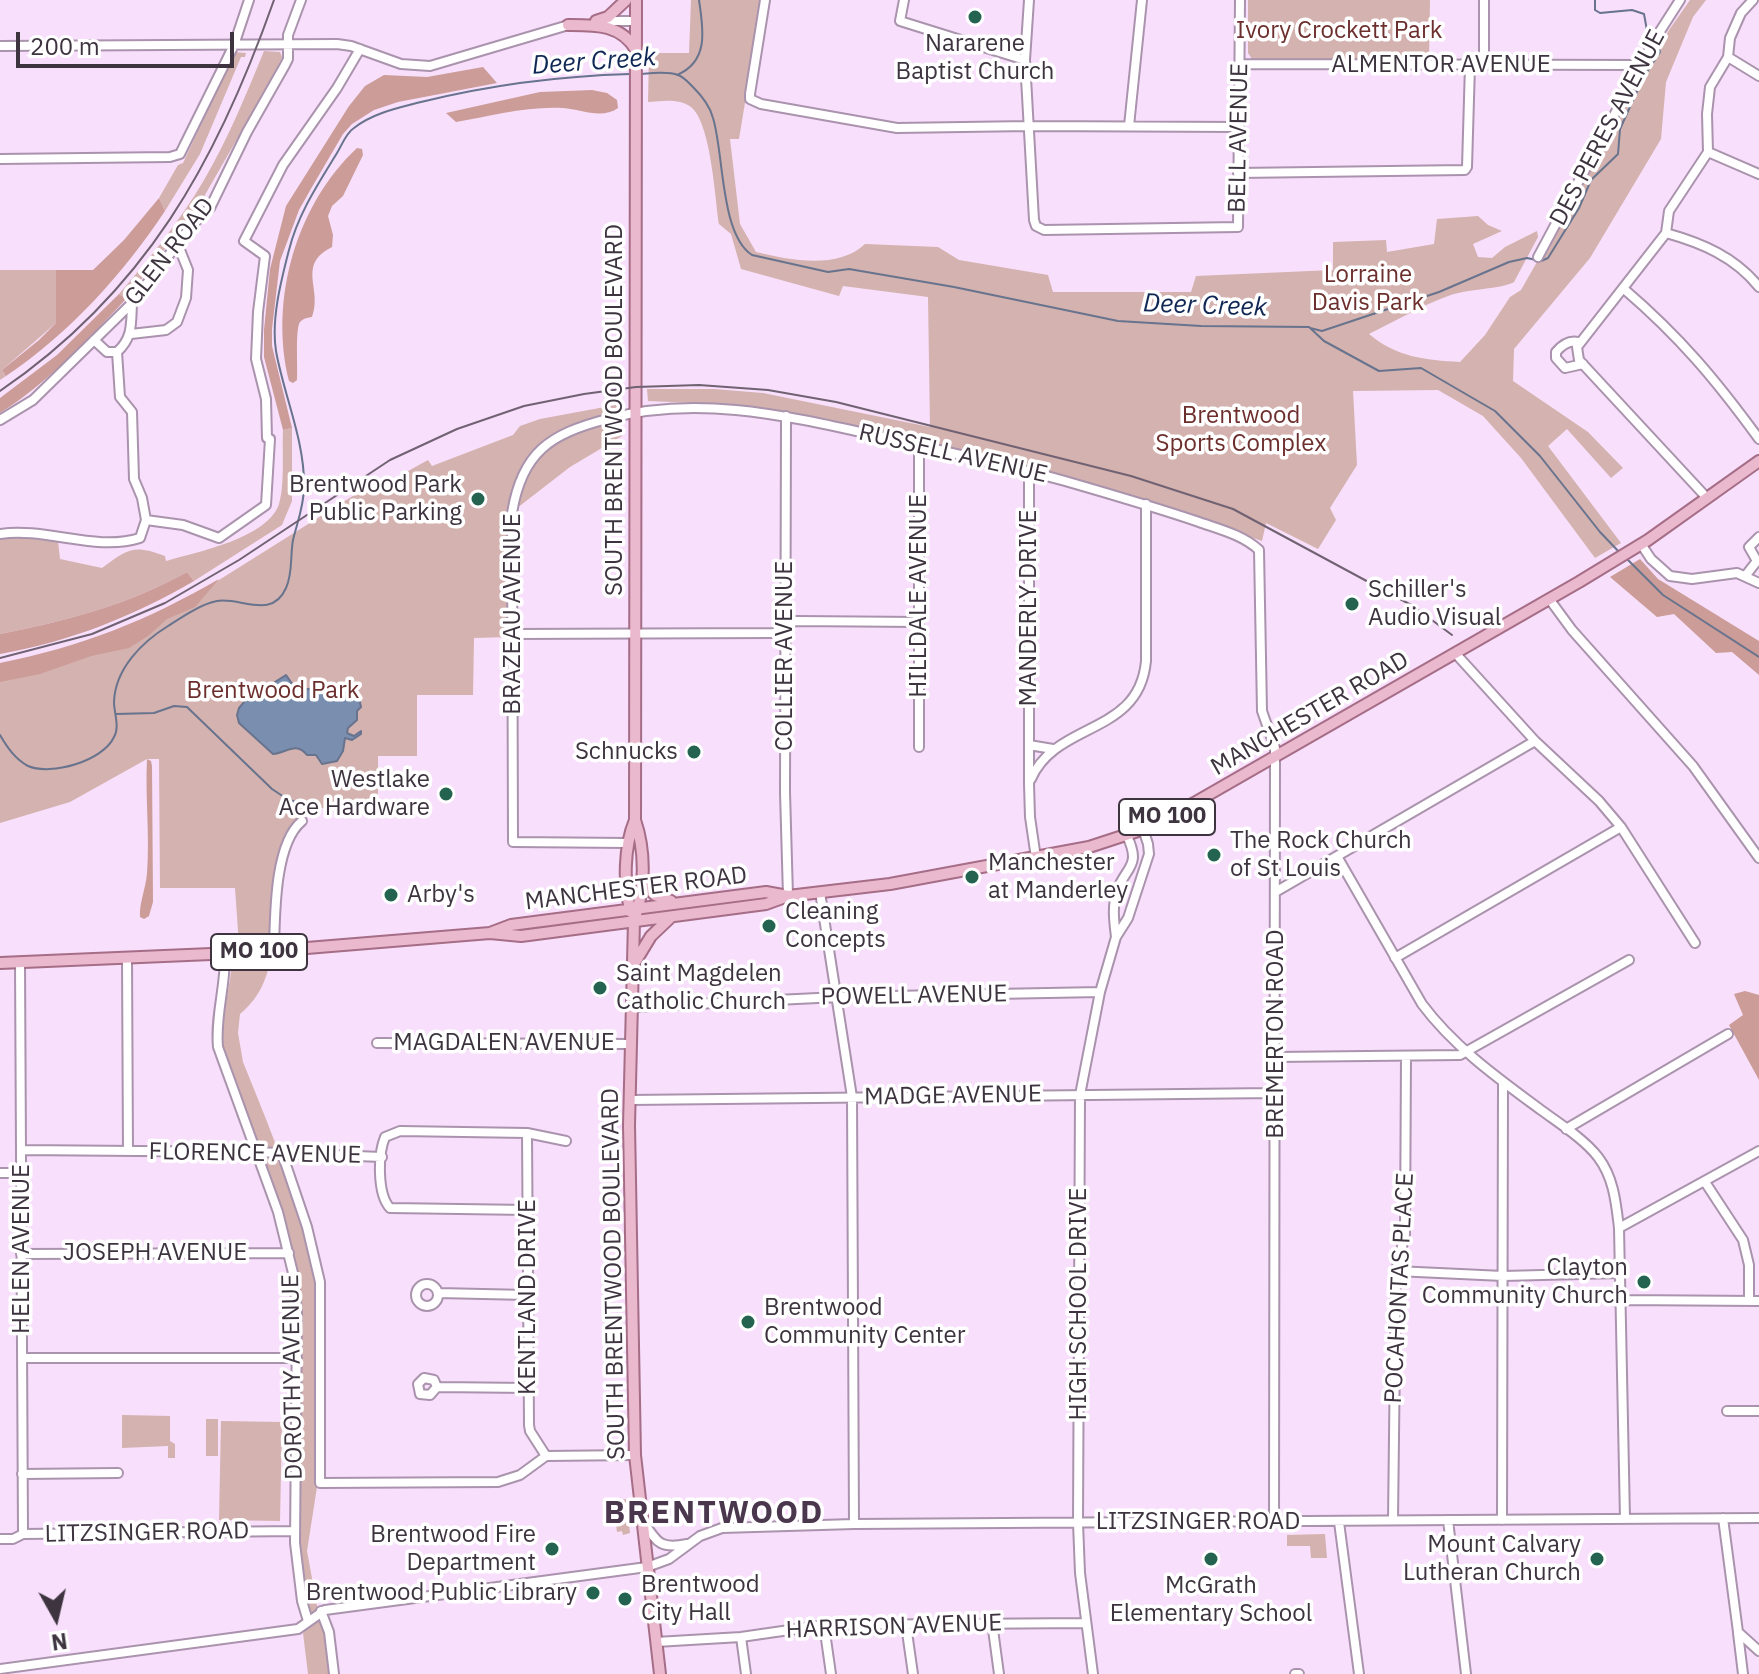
<!DOCTYPE html>
<html>
<head>
<meta charset="utf-8">
<style>
  body { margin:0 }
  #map { position:relative; width:1759px; height:1674px; overflow:hidden; background:#f8dffb; font-family:"IBM Plex Sans",sans-serif }
  canvas { display:block }
  .north { position:absolute; left:16px; top:1578px; width:80px; height:80px; -webkit-text-stroke:6px #fff; paint-order:stroke; rotate:172deg; font-size:22px; font-weight:700; line-height:32px; text-align:center; color:#3d343f }
  .north::after { content:''; display:block; margin:auto; width:28px; height:36px; background:#3d343f; clip-path:polygon(50% 0,100% 100%,50% 72%,0 100%) }
  .scale { position:absolute; left:16px; top:32px; width:218px; height:36px; box-sizing:border-box; border:4px solid #3d343f; border-top:0; padding-left:10px; font-size:24px; line-height:28px; white-space:nowrap; color:#3d343f; -webkit-text-stroke:6px #fff; paint-order:stroke }
</style>
</head>
<body>
<div id="map">
<canvas width="1759" height="1674"></canvas>
<div class="north">N</div>
<div class="scale">200 m</div>
</div>
<script>
const context = document.querySelector('canvas').getContext('2d');
context.lineJoin = 'round';
function fill(path, color) {
  context.fillStyle = color;
  context.fill(path, 'evenodd');
}
function trace(path, color, width, dash) {
  context.strokeStyle = color;
  context.lineWidth = width;
  context.lineCap = dash ? 'butt' : 'round';
  context.setLineDash(dash || []);
  context.stroke(path);
}
function write(font, color, halo, rows, align = 'center') {
  context.font = font + ' "IBM Plex Sans",sans-serif';
  context.lineWidth = 7;
  context.setLineDash([]);
  context.textBaseline = 'middle';
  context.strokeStyle = halo;
  context.fillStyle = color;
  for (const [text, x, y, turn = 0] of rows) {
    context.save();
    context.translate(x, y);
    context.rotate((+turn || 0) * Math.PI / 180);
    context.textAlign = isNaN(turn) ? turn : align;
    if (halo) context.strokeText(text, 0, 0);
    context.fillText(text, 0, 0);
    context.restore();
  }
}
fill(new Path2D(`
  M691,0H762L739,139H730L740,224L756,252C789,260 838,270 865,244L938,247L959,260L1048,275L1053,292H1191L1196,276L1333,270V242L1386,240L1387,252L1434,244L1437,219L1478,216L1488,225L1502,231L1473,244L1478,257L1492,258L1505,247L1537,231L1538,237L1514,282C1503,289 1465,289 1448,296C1421,306 1395,321 1369,334C1396,357 1425,360 1460,362L1485,335L1510,297L1521,290L1669,30L1690,0H1706L1693,17L1666,82L1661,139L1590,258L1514,349L1513,381L1588,432L1623,468L1611,478L1567,429L1548,446L1621,543L1595,558L1521,458L1483,416L1438,390L1353,391L1357,465L1330,508L1336,520L1318,549L1266,523L1262,541L1121,493L795,414L719,404L648,401L647,389H714L763,393L930,427L928,297L843,286L839,296L741,269L731,234L719,224C715,198 711,123 691,107C679,98 662,101 648,102L649,53H689Z
  M1248,0H1430L1429,61L1252,59L1248,53Z
  M264,51L280,52L282,57L275,73L198,207L126,299L119,294C150,258 180,221 204,180C228,139 246,95 264,51Z
  M235,52L246,53L245,57H241L200,154L165,211L159,198L178,165L183,163Z
  M0,270H56V323L2,370L6,376L0,380Z
  M621,404L622,436L570,467L508,515V637L474,638L473,695H417V756H378V817C353,810 326,802 302,814L299,821L289,828L274,873L269,942L239,945L235,888H160L159,759H147L70,802L0,823V664L36,657L131,626L219,580L372,484L374,490L428,460L432,466L513,435L520,426L540,419Z
  M292,428V501L282,525L194,581L187,572C128,605 66,621 0,634V537L15,535L58,541L60,559L102,568C128,549 133,544 165,556L166,561C197,552 268,538 279,504C285,485 282,451 283,430Z
  M271,958C266,982 258,999 240,1014L238,1033L243,1062C274,1139 309,1221 318,1303L317,1487L307,1551L320,1622L325,1626L332,1674H308L303,1633L312,1624L304,1594L298,1531L301,1309L296,1266L282,1214L222,1045C220,1017 230,991 232,963L235,961Z
  M122,1415L170,1416V1441L175,1444V1458H168V1446L122,1448Z
  M206,1419H218V1456H206Z
  M221,1421L282,1422L280,1521L219,1520Z
  M626,1499L630,1533L623,1535L622,1531L617,1532L613,1502Z
  M1325,1534L1327,1558H1311L1310,1546H1287V1535Z`), '#d4b2af');
fill(new Path2D(`
  M483,67L497,83L398,102L374,110L352,124L343,134L312,187L299,210L280,261L272,329V346L292,428L283,430L264,357V330L270,269L286,206L349,106L365,86L384,75L427,77Z
  M592,90L607,93L617,100L618,108C601,120 581,109 563,108C526,106 492,116 456,122L446,113L540,92Z
  M357,148L362,149L363,155L343,196L332,206L328,216L333,235L332,247C296,265 323,289 312,317C306,318 304,318 300,322C295,329 298,368 297,380L293,383L289,381C269,300 296,205 357,148Z
  M159,198L165,211C123,274 69,334 6,376L2,370L39,340L56,323V270H93L124,240Z
  M119,294L126,299C87,340 48,383 0,413V398L57,355Z
  M1640,559L1658,579L1759,641V675L1732,652L1716,653L1674,614L1657,617L1610,577Z
  M187,572L194,581C134,616 69,642 0,654V634C66,621 128,605 187,572Z
  M219,579L195,607L167,619L148,636L129,648L91,656L40,674L0,682V663C80,647 149,620 219,579Z
  M147,759L151,761L152,766L153,902L149,916L144,919L140,917C139,903 146,888 147,873C150,836 145,797 147,759Z
  M1745,991L1759,995V1080L1729,1025L1743,1015L1734,994Z`), '#cb9c98');
const water = new Path2D(`
  M286,675L293,685L300,690L316,688L329,696L336,695L347,684L357,689L361,707L357,711V720L348,728L347,733L354,736L361,731V734L352,740L345,738L343,751L337,761L322,764L316,755H307C296,741 286,753 273,754L239,723L237,715L239,708L245,701Z`);
fill(water, '#7a8eb0');
trace(water, '#68738e', 2);
trace(new Path2D(`
  M1595,0V10L1600,13L1632,10L1644,14L1648,36L1651,40
  M641,74C652,73 668,71 678,75C684,77 689,83 693,87C702,96 710,106 713,118C724,153 720,234 752,255L828,272L849,269L954,287L1118,321L1201,326L1309,327L1324,341L1379,371L1421,368L1495,411L1540,456L1600,532L1621,554
  M677,75C710,61 703,28 699,0
  M1310,328L1322,331L1439,292L1509,262L1527,258L1541,261L1548,258L1579,208L1591,180L1618,154L1620,129L1643,78L1660,52L1657,44
  M1626,558L1663,595L1759,657
  M116,714L154,713L174,706L187,707L272,789L287,799L296,802
  M0,735C7,747 15,759 28,766C51,776 103,761 114,737C120,727 114,713 114,702C115,669 142,642 168,626C182,617 201,604 217,601C241,597 272,620 286,588C293,573 290,556 293,540C297,523 304,506 304,487C305,441 284,396 276,351C271,319 281,281 289,250C298,214 318,184 337,153C342,145 346,133 354,128C373,113 398,108 421,102C490,85 559,76 630,74`), '#68738e', 2);
const minor = new Path2D(`
  M765,0L750,94V99L761,104L897,128L1029,126L1239,127
  M904,0L900,21L1025,60
  M1029,0L1025,60L1034,220L1036,226L1044,230L1238,227L1240,0
  M1484,0V65
  M602,21H637
  M0,46L337,44L351,46L401,64L430,66L572,24
  M1728,57L1759,76
  M1240,64L1641,65
  M1129,126L1142,0
  M1708,152L1759,174
  M0,159L170,157L180,154L234,45L249,0
  M1238,173L1465,170L1467,167L1470,65
  M1666,233C1702,243 1735,257 1759,287
  M1538,257L1655,39L1680,0
  M1624,289C1680,337 1716,380 1759,439
  M131,334L166,330L177,322L186,298L188,270L178,245
  M94,340L107,352H117C133,338 131,323 132,303
  M1578,342C1569,340 1562,345 1556,352V358L1565,368L1583,364
  M786,416L785,792L788,896
  M0,420L33,400L132,303L192,225L210,208L247,132L285,65L288,59V35L301,0
  M919,445V747
  M1029,471V784L1030,817L1036,858
  M1707,498L1579,360L1577,347L1666,233L1669,211L1708,152L1707,114L1710,87L1728,57L1730,38L1741,13L1753,0
  M146,520L183,525L219,538L266,505L270,439L267,438L266,399L256,359L258,312L265,256L244,241L283,165L337,88L360,49
  M0,534C46,527 95,552 140,538L146,520L142,498L134,479L132,412L120,397L117,352
  M1641,544L1651,559L1670,576L1692,579L1737,573L1759,583
  M1746,575L1757,561L1749,547L1759,537
  M1550,600L1572,630L1693,766L1759,858
  M511,634L774,633L795,621L919,622
  M1456,654L1535,741L1599,801L1621,827L1695,943
  M1029,745L1053,749
  M1031,779C1056,721 1139,736 1146,661V504
  M628,843L513,842L512,513C522,452 550,434 607,419C701,393 795,418 888,438C947,452 1007,465 1065,481C1110,494 1155,507 1199,522C1219,529 1243,535 1259,550L1262,711L1275,748L1274,1521
  M1338,858L1422,1004C1454,1047 1499,1079 1541,1110C1560,1124 1584,1139 1598,1157C1614,1178 1616,1203 1619,1228L1625,1519
  M1277,891L1535,741
  M820,892L852,1097L854,1524
  M1116,937C1114,921 1112,906 1117,891C1125,867 1142,867 1127,836
  M274,951C275,916 274,844 302,821
  M225,953C226,985 215,1016 218,1047L278,1212L294,1277L297,1313L295,1543L302,1601L308,1621
  M127,958L128,1151
  M1395,958L1621,827
  M20,963L23,1534
  M633,1007L838,997L1100,992
  M377,1043L631,1044
  M1275,1057L1460,1055L1629,960
  M630,1100L1275,1093
  M1566,1129L1728,1034
  M527,1133L529,1425L530,1431L546,1456
  M21,1150L254,1152L382,1157
  M282,1153L307,1227L320,1282V1483L498,1482L520,1475L546,1456L635,1455
  M0,1173H22
  M1705,1182L1743,1240L1749,1265V1301
  M528,1210L390,1208C377,1194 378,1154 385,1137L400,1131L527,1133L566,1141
  M1619,1228L1759,1151
  M21,1254L289,1253
  M1396,1271L1503,1276L1620,1273
  M416 1295a11 11 0 1 1 22 0a11 11 0 1 1-22 0Z
  M438,1293L528,1295
  M1621,1300L1759,1301
  M23,1358H297
  M437,1387L430,1395L420,1394L418,1384L424,1378L434,1380L437,1387L529,1388
  M1727,1411H1759
  M22,1474L118,1473
  M1723,1518L1738,1632L1759,1651
  M1393,1520L1396,1271L1405,1234L1406,1056
  M1448,1520L1466,1674
  M1502,1520L1503,1082
  M1339,1522L1359,1674
  M644,1523C658,1544 661,1549 687,1544
  M0,1539H13L23,1534L295,1531
  M321,1611L329,1632L334,1674
  M992,1622L999,1674
  M824,1625L831,1674
  M906,1625L913,1674
  M1738,1633L1743,1674
  M741,1637L746,1674
  M656,1642L741,1637L824,1625L1085,1623
  M0,1669L298,1629L325,1610L647,1567L669,1559L700,1536L722,1528L854,1524L1759,1518
  M1093,1674L1080,1573L1078,1523L1080,1095L1100,992L1116,937L1128,918L1149,854L1148,844L1143,829
  M1295,1674H1299`);
const major = new Path2D(`
  M636,0L635,820C646,852 645,890 634,921L629,1125L635,1455L660,1674
  M596,21L608,17L626,0
  M568,25C595,25 621,24 636,50
  M642,882L655,895L671,901
  M631,912C623,885 624,846 635,820
  M490,933L511,925L766,892L788,896
  M0,963L258,952L490,933L521,936L766,904L788,896L890,884L1089,847L1141,830L1194,803L1579,582L1648,540L1759,461
  M634,964L651,936L671,917`);
trace(minor, '#aa93ad', 12);
trace(major, '#a56d86', 14);
trace(minor, '#fff', 8);
trace(major, '#ebb9ce', 10);
trace(new Path2D(`
  M0,391C145,292 217,162 274,0
  M0,658L92,634L165,603L239,560L390,460L457,429L524,406L584,394L636,387L699,385L768,390L836,402L1131,476L1233,509L1413,606L1452,635`), '#706272', 2);
for (const [x, y, r, color] of [
  [975,17,8,"#246350"],
  [478,499,8,"#246350"],
  [1352,604,8,"#246350"],
  [694,752,8,"#246350"],
  [446,794,8,"#246350"],
  [1214,855,8,"#246350"],
  [972,877,8,"#246350"],
  [391,895,8,"#246350"],
  [769,926,8,"#246350"],
  [600,988,8,"#246350"],
  [1644,1282,8,"#246350"],
  [748,1322,8,"#246350"],
  [552,1549,8,"#246350"],
  [1211,1559,8,"#246350"],
  [1597,1559,8,"#246350"],
  [593,1593,8,"#246350"],
  [625,1599,8,"#246350"]
]) {
  const dot = new Path2D();
  dot.arc(x, y, r, 0, 2 * Math.PI);
  context.fillStyle = color;
  context.fill(dot);
  trace(dot, '#fff', 3);
}
for (const [x, y, w] of [
  [1167,817,96],
  [259,952,96]
]) {
  const box = new Path2D();
  box.roundRect(x - w / 2, y - 18, w, 36, 6);
  context.fillStyle = '#fff';
  context.fill(box);
  trace(box, '#3d343f', 2);
}
write('bold 22px', '#3d343f', null, [
  ["MO 100",1167,817],
  ["MO 100",259,952]
]);
write('24px', '#6c2f2d', '#fff', [
  ["Ivory Crockett Park",1339,31],
  ["Lorraine",1368,275],
  ["Davis Park",1368,303],
  ["Brentwood",1241,416],
  ["Sports Complex",1241,444],
  ["Brentwood Park",273,691]
]);
write('24px', '#3d343f', '#fff', [
  ["Nararene",975,44,"center"],
  ["Baptist Church",975,72,"center"],
  ["Brentwood Park",462,485,"right"],
  ["Public Parking",462,513,"right"],
  ["Schiller's",1368,590],
  ["Audio Visual",1368,618],
  ["Schnucks",678,752,"right"],
  ["Westlake",430,780,"right"],
  ["Ace Hardware",430,808,"right"],
  ["The Rock Church",1230,841],
  ["of St Louis",1230,869],
  ["Manchester",988,863],
  ["at Manderley",988,891],
  ["Arby's",407,895],
  ["Cleaning",785,912],
  ["Concepts",785,940],
  ["Saint Magdelen",616,974],
  ["Catholic Church",616,1002],
  ["Clayton",1628,1268,"right"],
  ["Community Church",1628,1296,"right"],
  ["Brentwood",764,1308],
  ["Community Center",764,1336],
  ["Brentwood Fire",536,1535,"right"],
  ["Department",536,1563,"right"],
  ["Mount Calvary",1581,1545,"right"],
  ["Lutheran Church",1581,1573,"right"],
  ["Brentwood",641,1585],
  ["City Hall",641,1613],
  ["McGrath",1211,1586,"center"],
  ["Elementary School",1211,1614,"center"],
  ["Brentwood Public Library",577,1593,"right"]
], 'left');
write('24px', '#3d343f', '#fff', [
  ["ALMENTOR AVENUE",1441,65],
  ["DES PERES AVENUE",1608,128,-62],
  ["BELL AVENUE",1239,138,-89],
  ["GLEN ROAD",170,252,-52],
  ["SOUTH BRENTWOOD BOULEVARD",615,410,-90],
  ["RUSSELL AVENUE",953,454,13],
  ["HILLDALE AVENUE",919,596,-90],
  ["MANDERLY DRIVE",1029,608,-90],
  ["BRAZEAU AVENUE",513,614,-90],
  ["COLLIER AVENUE",785,656,-90],
  ["MANCHESTER ROAD",1310,714,-30],
  ["MANCHESTER ROAD",636,889,-7],
  ["POWELL AVENUE",914,996,-1],
  ["BREMERTON ROAD",1276,1034,-90],
  ["MAGDALEN AVENUE",504,1043],
  ["MADGE AVENUE",953,1096,-1],
  ["FLORENCE AVENUE",255,1154,1],
  ["HELEN AVENUE",22,1249,-90],
  ["JOSEPH AVENUE",155,1253],
  ["SOUTH BRENTWOOD BOULEVARD",614,1274,-91],
  ["POCAHONTAS PLACE",1400,1288,-87],
  ["KENTLAND DRIVE",528,1297,-90],
  ["HIGH SCHOOL DRIVE",1079,1304,-90],
  ["DOROTHY AVENUE",293,1377,-91],
  ["LITZSINGER ROAD",1198,1522],
  ["LITZSINGER ROAD",147,1533,-1],
  ["HARRISON AVENUE",894,1627,-2]
]);
write('italic 26px', '#0f2754', '#fff', [
  ["Deer Creek",594,62,-4],
  ["Deer Creek",1205,306,2]
]);
context.letterSpacing = '2px';
write('bold 32px', '#4a374d', '#fff', [
  ["BRENTWOOD",714,1514]
]);
context.letterSpacing = '0px';
</script>
</body>
</html>
